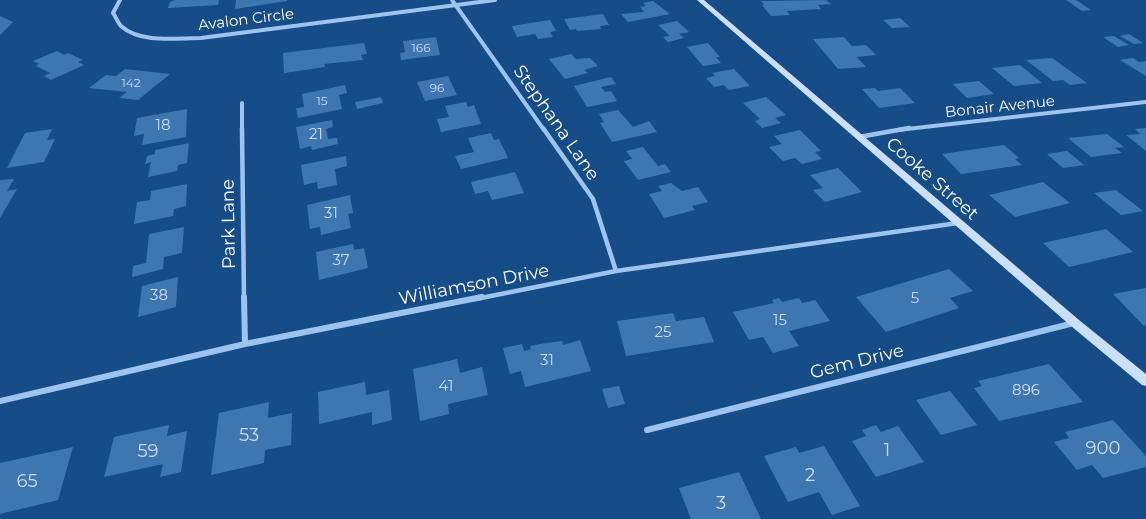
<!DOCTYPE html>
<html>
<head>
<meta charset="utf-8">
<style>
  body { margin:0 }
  canvas { display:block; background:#164c88 }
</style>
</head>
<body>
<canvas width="1146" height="519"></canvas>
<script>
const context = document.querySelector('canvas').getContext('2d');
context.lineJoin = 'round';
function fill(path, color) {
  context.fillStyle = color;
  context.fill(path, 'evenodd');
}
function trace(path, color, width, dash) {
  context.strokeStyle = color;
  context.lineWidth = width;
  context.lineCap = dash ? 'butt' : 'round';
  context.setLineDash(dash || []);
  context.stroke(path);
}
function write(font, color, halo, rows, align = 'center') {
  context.font = font + ' Montserrat,sans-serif';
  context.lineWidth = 5;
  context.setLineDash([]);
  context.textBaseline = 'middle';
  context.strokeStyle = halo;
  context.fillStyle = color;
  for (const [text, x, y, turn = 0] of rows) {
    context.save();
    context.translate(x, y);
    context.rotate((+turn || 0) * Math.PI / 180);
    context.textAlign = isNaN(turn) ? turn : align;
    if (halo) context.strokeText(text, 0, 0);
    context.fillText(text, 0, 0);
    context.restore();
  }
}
fill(new Path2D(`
  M175,0H219L218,5L168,8L170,2Z
  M236,0H287V1L235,9Z
  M826,0L831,4L818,5L821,9L787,11L790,15L771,16L762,5H764L761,1Z
  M1066,0H1076L1091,10L1082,11Z
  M653,1L670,14L628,22L621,14L644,12L640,7L646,6L643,3Z
  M603,14L609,25L600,26L601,29L577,31L576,29L570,30L564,19Z
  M0,16L13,22L0,35Z
  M900,18L910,27L892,28L883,20Z
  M550,20L556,31L550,32L553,37L538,39L535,34L517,37L512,26Z
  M677,21L689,32L679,34L684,38L668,42L663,37L670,36L658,25Z
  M1129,34L1143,43L1134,44L1120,36Z
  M1114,36L1129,45L1118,47L1103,37Z
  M436,37L440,55L401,60L400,53L405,52L403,41Z
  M844,37L852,46L866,45L876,55L857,57L866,67L838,69L813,39Z
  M364,43L367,54L361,55L363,60L324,64L325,67L284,73L283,53Z
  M708,43L720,57H716L721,63L703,66L687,47Z
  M57,51L64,55L68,53L83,60L78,62L84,65L51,80L44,76L50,73L36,66L39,64L33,61Z
  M571,54L576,59L590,58L598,66L584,70L588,73L565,79L549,59Z
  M1052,58L1087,83L1070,85L1063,80L1053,81L1026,60Z
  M1133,58L1139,62L1146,61V76L1120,60Z
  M1020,65L1042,83L1014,86L992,68Z
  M125,69L170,74L138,100L119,98L127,92L89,88L106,75L116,76Z
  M734,69L750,86L729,90L724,85L714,87L706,78L715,76L712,73Z
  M448,76L457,95L425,101L417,82Z
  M611,77L616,84L601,87L605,92L611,91L617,101L587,107L574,86Z
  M979,81L994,94L967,98L953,84Z
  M345,85L347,93L339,95L342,109L298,118L296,108L304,107L302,94Z
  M875,88L878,91L900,88L915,103L879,108L862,89Z
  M381,97L383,103L357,109L355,102Z
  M766,97L786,115L775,118L781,123L762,128L755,121L760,119L743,103Z
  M466,102L468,107L474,105L481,124L441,132L437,119L449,117L445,106Z
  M187,109L186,137L142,145L144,134L134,136L137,118Z
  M618,110L633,127L649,121L657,132L612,142L600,123L604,122L599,114Z
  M332,120L333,127L326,129L328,139L337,138L338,144L312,150L311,146L300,149L296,127Z
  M1146,128V151L1126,135L1140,134L1135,129Z
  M52,129L47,140L55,139L44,162L7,168L25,133Z
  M800,130L821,151L815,152L822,159L802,164L795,158L783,161L769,147L782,144L774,136Z
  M491,133L494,140L499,139L508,158L461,169L455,156L474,152L468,138Z
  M1107,134L1124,147L1115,148L1122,153L1091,157L1068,138Z
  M189,143L187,163L178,165L177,171L148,177L151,162L145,164L147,156L155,154V150Z
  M1004,145L1019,158L1015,159L1022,165L961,174L942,154Z
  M643,147L658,166L665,164L671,172L638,180L624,161L632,159L626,151Z
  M1067,151L1084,165L1063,168L1047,154Z
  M346,156L347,166L335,169L337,185L318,189L317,182L304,185L301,165Z
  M838,168L862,192L825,202L813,190L823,188L810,175Z
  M515,172L524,193L492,200L488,191L475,194L471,182Z
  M14,179L7,191L17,189L0,218V180Z
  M1043,182L1070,203L1015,217L989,195Z
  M671,183L682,191L698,187L708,202L692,206L695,210L664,218L649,194L662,191L658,186Z
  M187,184L186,206L174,209L173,216L134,224L137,202L150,200L151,191Z
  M1116,190L1143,211L1121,215L1094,193Z
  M350,195L353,213L348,214L351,228L321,235L320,227L310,229L307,205Z
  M184,227L182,253L164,257L163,269L132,277L133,266L146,263L149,234Z
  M1106,229L1133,252L1069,267L1043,243Z
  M353,244L354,250L364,248L368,268L319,280L316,252Z
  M949,269L973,291L950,298L959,308L886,332L856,297Z
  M178,277L176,307L138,317L142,286Z
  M1146,288V325L1144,326L1113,294Z
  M779,298L782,302L799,298L802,303L815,300L830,321L789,331L799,346L773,353L763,337L749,340L733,312L774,303L772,300Z
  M673,313L676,321L704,317L714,342L626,356L617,321Z
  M580,340L591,371L525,387L521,371L510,374L503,348L522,344L524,351L531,349L530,346L540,344L562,341L563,345Z
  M457,359L460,373L482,367L488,395L448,404L449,414L420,421L413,369Z
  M1049,364L1083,402L999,421L974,388L982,386L978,381Z
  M365,382L366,395L389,390L392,420L372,425V412L319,424L318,392Z
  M619,386L625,404L608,408L602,389Z
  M950,391L977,425L941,435L916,400Z
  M269,402L268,418L292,413L291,445L265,450L264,463L211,475L219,413Z
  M1113,420L1146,456V467L1103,478L1092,465L1077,470L1054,442L1069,438L1065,432Z
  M169,425L167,436L187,431L181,472L160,477L163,464L104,477L114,437Z
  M876,425L881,432L898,426L924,462L876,477L852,441L866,436L862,430Z
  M824,446L860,506L832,515L819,492L788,502L764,456L796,447L799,453Z
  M73,447L58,500L0,514V463Z
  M739,472L761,519H691L679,488Z`), '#3e76b2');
trace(new Path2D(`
  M120,0L113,13C116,17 118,23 121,26C141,44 177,38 201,38L495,0
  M452,0L544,130
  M242,103V130
  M898,130L1146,102`), '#9dc4ee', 4);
trace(new Path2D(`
  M242,128L244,299
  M543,128L593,199L616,271
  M859,137L909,128
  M476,299L616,271L958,223`), '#9dc4ee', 4.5);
trace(new Path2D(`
  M244,297L245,344
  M0,401L245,344L482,297
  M647,430L1074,323`), '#9dc4ee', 6);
fill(new Path2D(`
  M697,0H704L1079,320L1146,374V386L1142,385L1071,326Z`), '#cae0fa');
write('12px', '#cfddec', null, [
  ["166",421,48],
  ["142",131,83],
  ["96",437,88],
  ["15",322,101]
]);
write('15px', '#fff', '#164c88', [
  ["Avalon Circle",246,20,-7],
  ["Bonair Avenue",1000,107,-6]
]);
write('15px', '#cfddec', null, [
  ["18",163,126],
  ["21",316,135],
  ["31",331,214],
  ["37",341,261],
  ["38",159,296],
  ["5",915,299],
  ["15",780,321],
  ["25",663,333],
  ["31",547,361],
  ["41",446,387],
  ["896",1026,391]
]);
write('18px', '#fff', '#164c88', [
  ["Stephana Lane",556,123,55],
  ["Cooke Street",932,179,41],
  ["Park Lane",229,224,-91],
  ["Williamson Drive",474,285,-11],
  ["Gem Drive",857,362,-14]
]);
write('18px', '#cfddec', null, [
  ["53",249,436],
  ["900",1103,449],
  ["1",887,451],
  ["59",148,452],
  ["2",810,476],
  ["65",27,482],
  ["3",721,504]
]);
</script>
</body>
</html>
